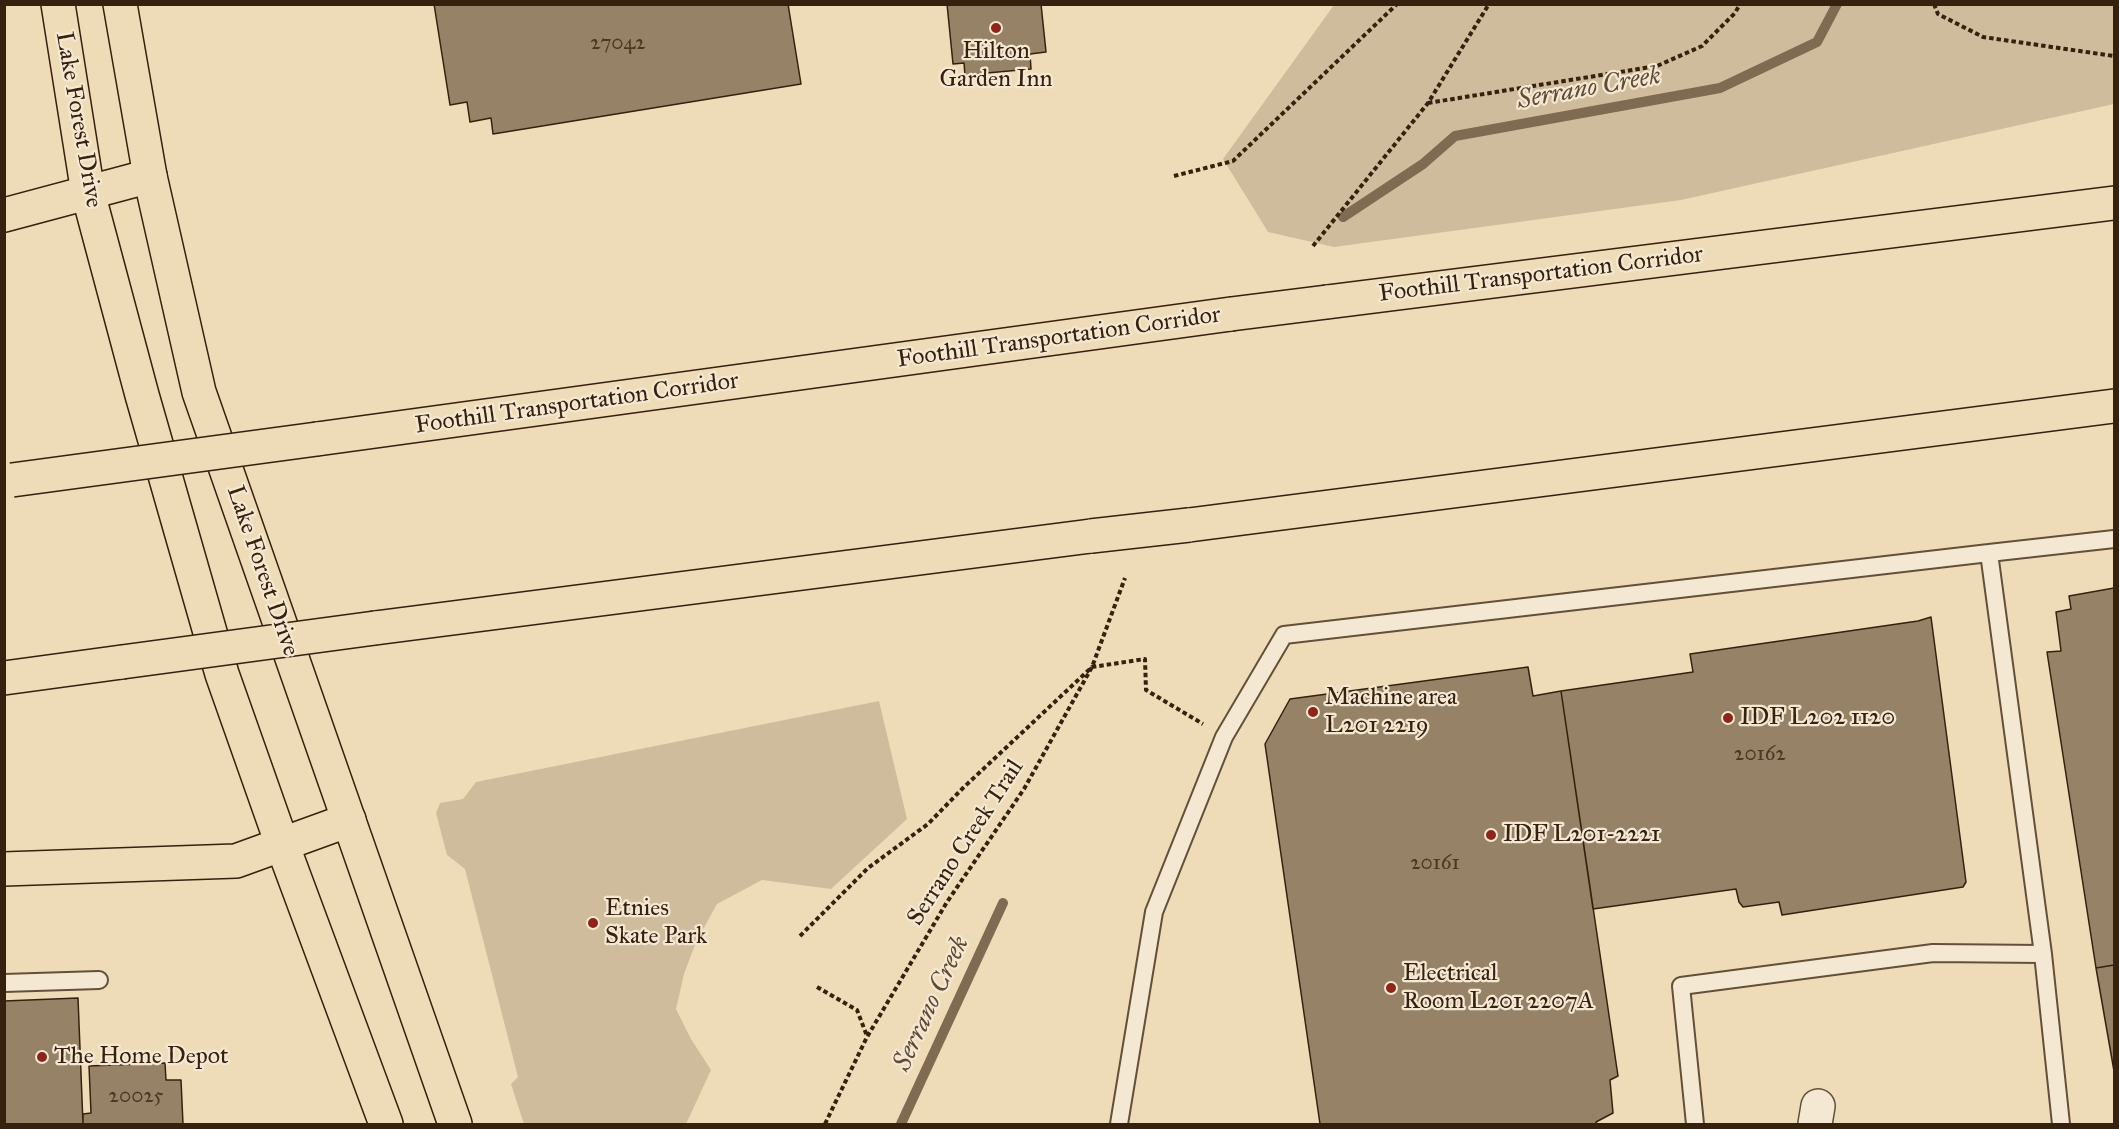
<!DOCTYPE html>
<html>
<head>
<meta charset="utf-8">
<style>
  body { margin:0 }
  #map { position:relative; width:2119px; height:1129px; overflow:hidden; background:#eedcb9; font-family:"IM FELL Great Primer",serif }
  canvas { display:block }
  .frame { position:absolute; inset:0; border:6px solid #36200e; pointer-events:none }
</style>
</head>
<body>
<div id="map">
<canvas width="2119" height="1129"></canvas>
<div class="frame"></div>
</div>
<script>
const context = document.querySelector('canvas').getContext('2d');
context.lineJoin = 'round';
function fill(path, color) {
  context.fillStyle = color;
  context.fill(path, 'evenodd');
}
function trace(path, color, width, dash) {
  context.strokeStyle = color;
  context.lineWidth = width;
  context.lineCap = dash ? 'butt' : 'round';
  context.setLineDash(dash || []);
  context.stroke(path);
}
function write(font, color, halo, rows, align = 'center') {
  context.font = font + ' "IM FELL Great Primer",serif';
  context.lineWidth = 4.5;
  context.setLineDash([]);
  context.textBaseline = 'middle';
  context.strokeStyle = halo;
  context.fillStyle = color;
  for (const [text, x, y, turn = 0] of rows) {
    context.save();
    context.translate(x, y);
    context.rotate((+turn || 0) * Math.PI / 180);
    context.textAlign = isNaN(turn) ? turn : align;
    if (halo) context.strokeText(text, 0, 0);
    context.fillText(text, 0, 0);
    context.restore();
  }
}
fill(new Path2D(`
  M1334,5H2114V104L1681,200L1334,247L1268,232L1223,159Z
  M879,701L907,819L831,889L762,880L717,904L696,942L684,974L676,1009L691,1039L711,1070L686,1124H524L511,1084L518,1077L465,869L447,855L436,813L440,803L463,799L476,782Z`), '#cfbc9c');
trace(new Path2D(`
  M1343,217L1423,164L1455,136L1720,88L1817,42L1837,4
  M901,1124L1003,903`), '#7f6a52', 10);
const building = new Path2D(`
  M434,4H788L801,84L493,134L491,118L470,122L467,102L450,105Z
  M947,4H1041L1046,52L1030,54L1031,69L965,75L964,63L953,64Z
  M2114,588V965L2096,968L2047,652L2061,651L2056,612L2071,609L2069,596Z
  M1931,617L1966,882L1963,887L1782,915L1779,902L1743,907L1739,902L1736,889L1593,909L1561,691L1693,672L1690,654L1918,621Z
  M1528,667L1533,696L1561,691L1618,1076L1610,1080L1613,1113L1596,1122L1597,1124H1320L1265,744L1290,699Z
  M2114,965V1071L2096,968Z
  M78,998L83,1124H4V1001Z
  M165,1063L166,1080H181L183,1124H83V1114L91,1113L89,1066Z`);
fill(building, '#968267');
trace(building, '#36200e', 1.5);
const service = new Path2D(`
  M2043,954L2061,1124
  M4,983L99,980
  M1119,1124L1154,912L1224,737L1284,635L1989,553
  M1695,1124L1681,986L1933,953L2043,954L1989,553L2114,539`);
const minor = new Path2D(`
  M1815,1124L1818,1106`);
const primary = new Path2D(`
  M58,4L88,193L142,395L222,674L282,844L386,1124
  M120,4L150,176L199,392L455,1124`);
const motorway = new Path2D(`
  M4,215L150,176
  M1327,302L2114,203
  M317,439L1231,314
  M1189,525L2114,406
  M375,628L1091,536
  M4,678L122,662
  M4,869L236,861L349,820`);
trace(service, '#644f39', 20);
trace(minor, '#644f39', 36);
trace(primary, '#36200e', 36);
trace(motorway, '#36200e', 36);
trace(new Path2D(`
  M1934,4L1938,14L1983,37L2114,56
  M1428,103L1657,66L1702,46L1735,13L1740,4
  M1174,176L1233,161L1397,4
  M1313,246L1428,103L1489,4
  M800,936L868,868L928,824L963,788L1092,667L1145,659L1146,690L1203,724
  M817,987L857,1010L867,1036
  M825,1124L867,1037L947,902L1024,789L1092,667L1125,578`), '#36200e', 4, [4.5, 3]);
trace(service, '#f4e8d2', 16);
trace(minor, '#f4e8d2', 33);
trace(primary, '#eedcb9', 33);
trace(motorway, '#eedcb9', 33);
const motorwayBridge = new Path2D(`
  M1231,314L1327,302
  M12,480L317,439
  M1091,536L1189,525
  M122,662L375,628`);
trace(motorwayBridge, '#36200e', 36, []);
trace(motorwayBridge, '#eedcb9', 33);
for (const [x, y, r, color] of [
  [996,28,6,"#8f2418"],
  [1313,712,6,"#8f2418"],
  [1728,718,6,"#8f2418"],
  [1491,835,6,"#8f2418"],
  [593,923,6,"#8f2418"],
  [1391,988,6,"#8f2418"],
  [42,1057,6,"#8f2418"]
]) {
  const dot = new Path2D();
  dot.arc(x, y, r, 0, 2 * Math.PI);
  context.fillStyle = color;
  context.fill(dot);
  trace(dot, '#f4e8d2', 2);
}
write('21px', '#4e3824', null, [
  ["27042",618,44],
  ["20162",1760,755],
  ["20161",1435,864],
  ["20025",136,1097]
]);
write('24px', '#36200e', '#f4e8d2', [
  ["Hilton",996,52,"center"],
  ["Garden Inn",996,80,"center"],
  ["Machine area",1325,698],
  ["L201 2219",1325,726],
  ["IDF L202 1120",1740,718],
  ["IDF L201-2221",1503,835],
  ["Etnies",605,909],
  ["Skate Park",605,937],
  ["Electrical",1403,974],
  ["Room L201 2207A",1403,1002],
  ["The Home Depot",54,1057]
], 'left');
write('24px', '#36200e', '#f4e8d2', [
  ["Lake Forest Drive",78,120,80],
  ["Foothill Transportation Corridor",1541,275,-7],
  ["Foothill Transportation Corridor",1059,338,-8],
  ["Foothill Transportation Corridor",577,404,-8],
  ["Lake Forest Drive",262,571,71],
  ["Serrano Creek Trail",966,843,-57]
]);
write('italic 26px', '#604b36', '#f4e8d2', [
  ["Serrano Creek",1589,89,-10],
  ["Serrano Creek",932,1004,-65]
]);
</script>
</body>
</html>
